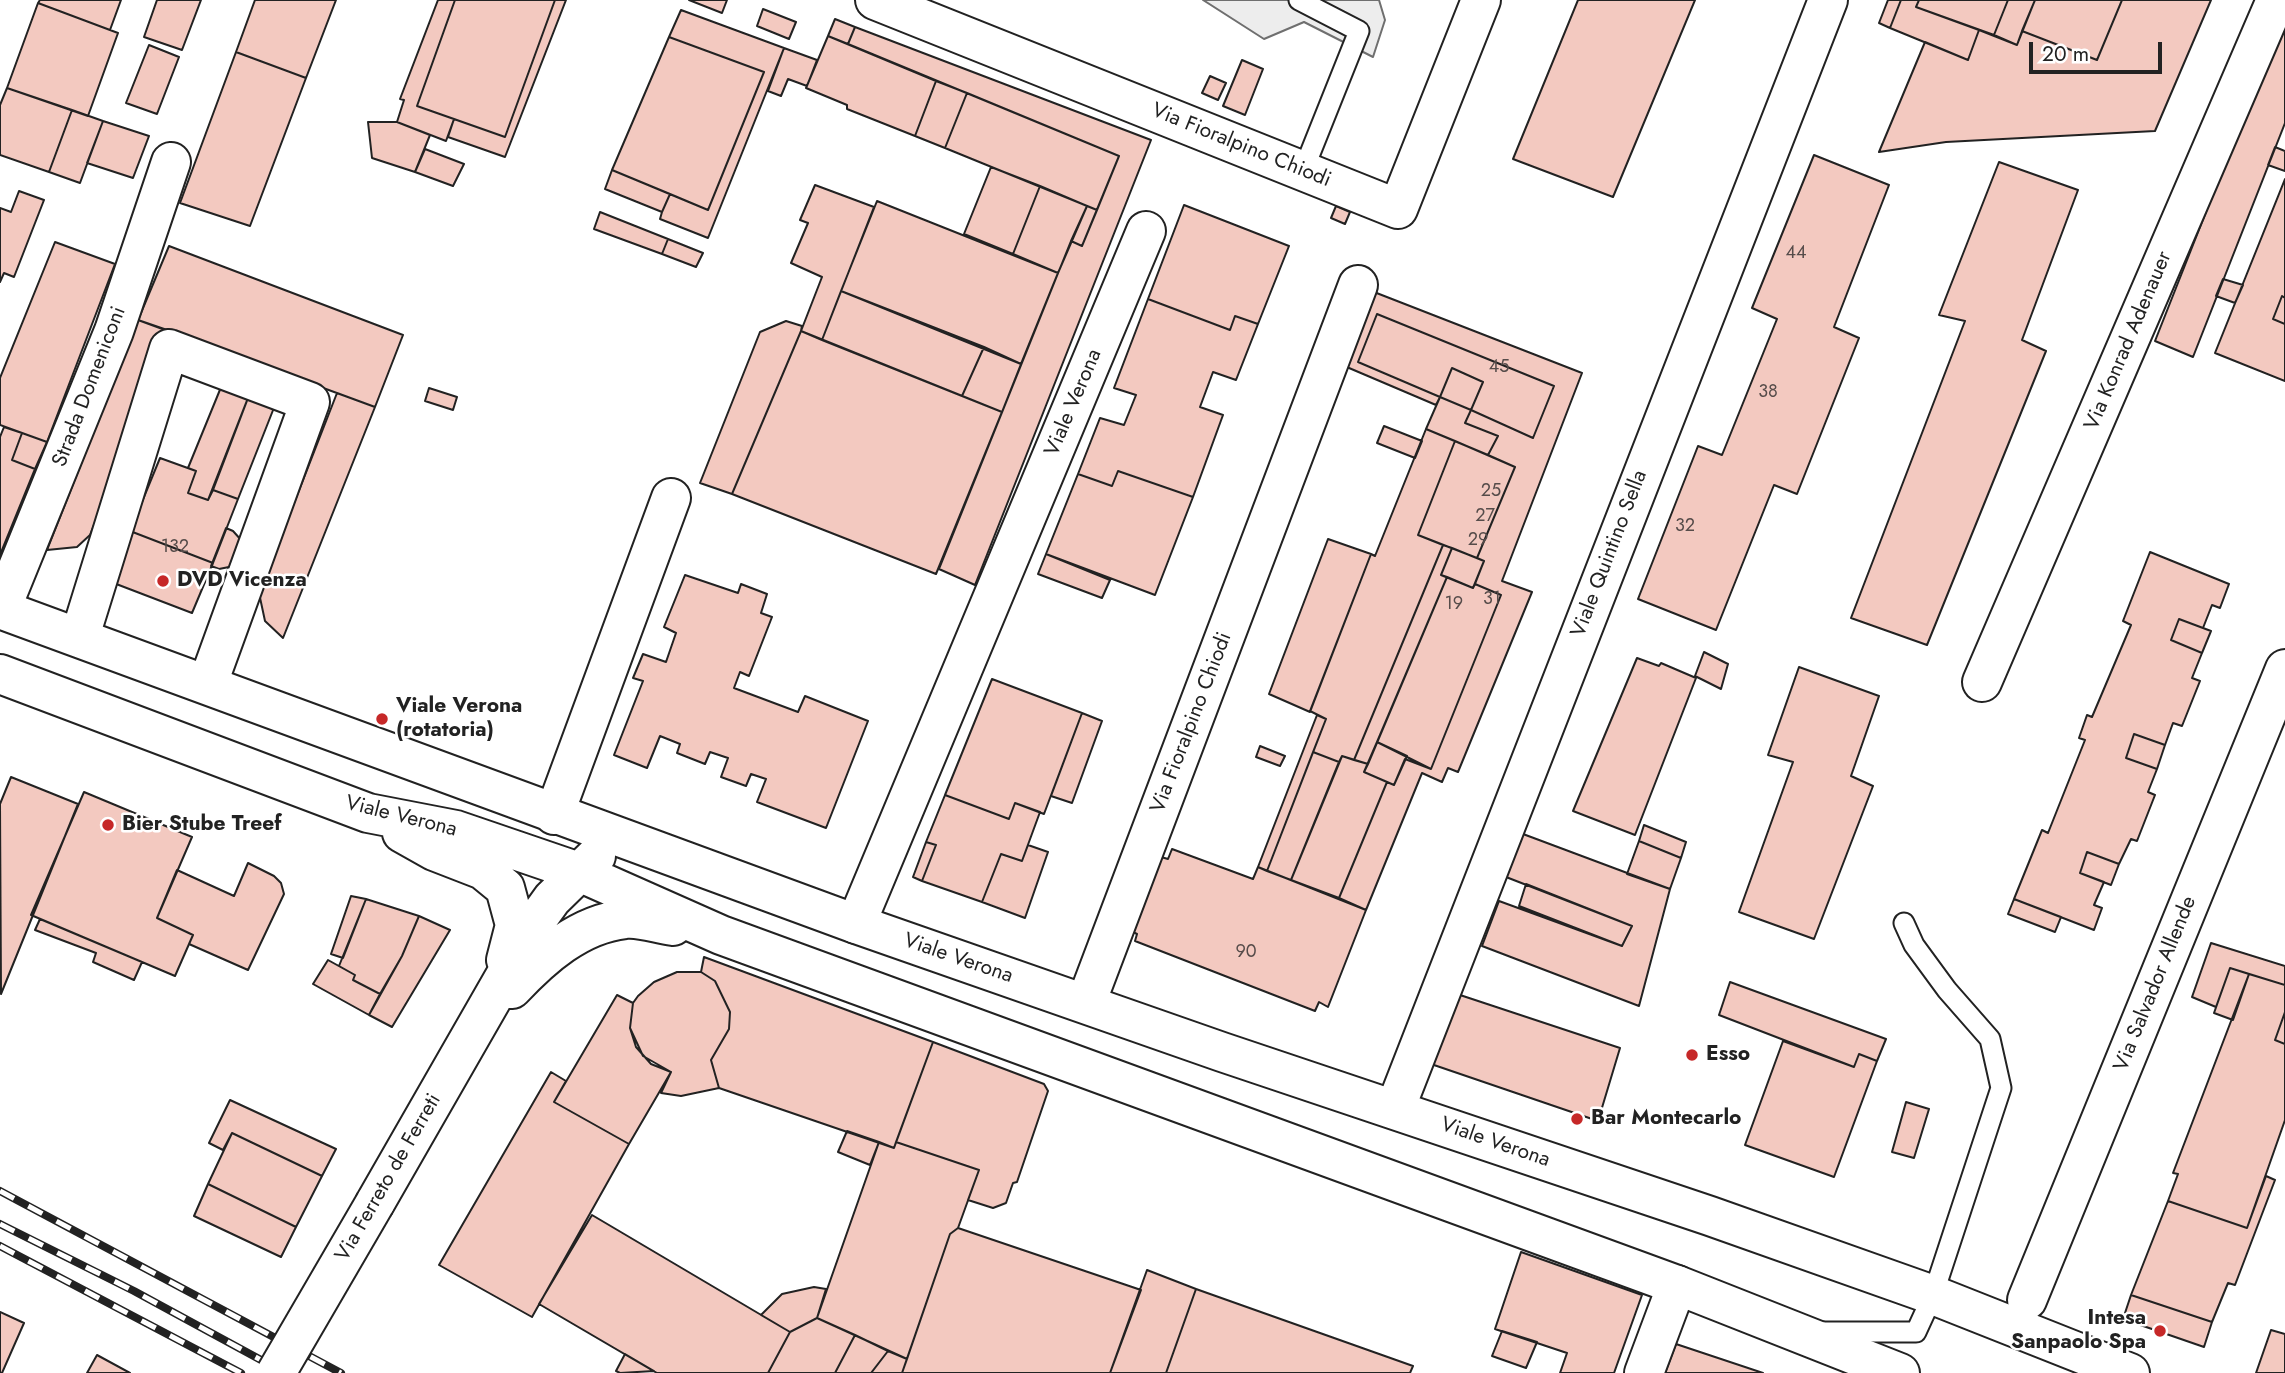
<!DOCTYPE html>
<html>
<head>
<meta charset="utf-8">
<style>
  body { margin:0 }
  #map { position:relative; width:2285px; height:1373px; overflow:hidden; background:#fff; font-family:Jost,sans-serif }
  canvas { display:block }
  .scale { position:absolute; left:2029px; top:42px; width:133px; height:32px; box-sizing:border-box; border:4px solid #222; border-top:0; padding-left:9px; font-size:21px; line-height:24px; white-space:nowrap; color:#222; -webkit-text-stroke:5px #fff; paint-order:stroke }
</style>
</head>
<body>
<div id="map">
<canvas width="2285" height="1373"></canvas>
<div class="scale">20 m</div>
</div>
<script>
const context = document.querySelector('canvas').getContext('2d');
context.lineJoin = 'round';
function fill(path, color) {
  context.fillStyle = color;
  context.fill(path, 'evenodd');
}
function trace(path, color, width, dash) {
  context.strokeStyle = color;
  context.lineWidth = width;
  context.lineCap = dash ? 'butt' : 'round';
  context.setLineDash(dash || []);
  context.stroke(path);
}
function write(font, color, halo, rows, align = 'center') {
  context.font = font + ' Jost,sans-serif';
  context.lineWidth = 5;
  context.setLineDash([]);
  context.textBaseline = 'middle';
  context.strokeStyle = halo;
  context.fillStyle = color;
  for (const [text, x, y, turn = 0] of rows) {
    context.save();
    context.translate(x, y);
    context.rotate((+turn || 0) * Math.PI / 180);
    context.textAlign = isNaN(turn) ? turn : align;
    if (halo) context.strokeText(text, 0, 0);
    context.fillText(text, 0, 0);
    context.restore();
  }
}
const parking = new Path2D(`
  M1203,0H1379L1385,20L1373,57L1304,22L1264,39Z`);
fill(parking, '#ededed');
trace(parking, '#6f6f6f', 2);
const building = new Path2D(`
  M40,0H121L110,30L38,3Z
  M157,0H201L182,50L144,37Z
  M255,0H336L306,78L236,52Z
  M438,0H455L417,106L454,119L446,141L397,122L404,100L400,99Z
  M455,0H555L505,137L417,106Z
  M555,0H566L505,157L448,137L454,119L505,137Z
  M689,0H727L722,13Z
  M1578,0H1695L1613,197L1513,159Z
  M1888,0H1901L1890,28L1879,23Z
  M1901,0H1919L1916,7L1979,30L1968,60L1890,28Z
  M1919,0H2008L1994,35L1916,7Z
  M2008,0H2035L2017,45L1994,35Z
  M2035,0H2122L2097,60L2022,31Z
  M2122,0H2211L2155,131L1946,142L1879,152L1925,42L1968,60L1979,30L2017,45L2022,31L2097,60Z
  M38,3L118,33L88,116L7,88Z
  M763,9L796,22L789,39L757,26Z
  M681,10L784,48L708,238L660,219L662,212L670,194L708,210L764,72L669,37Z
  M2285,12V123L2193,357L2155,341Z
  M835,19L855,27L848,44L828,36Z
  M855,27L1151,140L975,585L939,569L1071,241L1082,246L1119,156L848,44Z
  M828,36L936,81L915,136L847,109V105L806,88Z
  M669,37L764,72L708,210L612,170Z
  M149,45L179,57L157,114L126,103Z
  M784,48L817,60L807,86L788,79L781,96L768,91Z
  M236,52L306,78L250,226L180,203Z
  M1242,60L1263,69L1245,115L1223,106Z
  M1210,76L1226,83L1218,100L1202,93Z
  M936,81L967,93L945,148L915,136Z
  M7,88L72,110L49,172L0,155V105Z
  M967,93L1119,156L1097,210L945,148Z
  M72,110L103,121L80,183L49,172Z
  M103,121L149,136L133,178L87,163Z
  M368,122H397L430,135L415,172L372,158Z
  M2275,147L2285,151V171L2268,165Z
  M425,149L464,164L453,186L415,172Z
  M1814,155L1889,185L1834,327L1859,338L1797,494L1774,485L1716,630L1638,599L1698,446L1722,455L1777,319L1752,308Z
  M1999,162L2078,190L2022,340L2046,351L1927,645L1851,618L1965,321L1939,315Z
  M991,167L1040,186L1013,254L964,234Z
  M612,170L670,194L662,212L605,189Z
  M2285,179V298L2282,296L2273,319L2285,324V381L2215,353Z
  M815,185L874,207L822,340L801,331L822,277L791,263L808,223L800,220Z
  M1040,186L1087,206L1058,273L1013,254Z
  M19,191L44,200L14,277L4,273L0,282V208L11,212Z
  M877,201L1058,273L1021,364L841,291Z
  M1184,205L1289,246L1258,324L1235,316L1230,330L1148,299Z
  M1087,206L1097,210L1082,246L1071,241Z
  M1336,206L1350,212L1345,224L1331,218Z
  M600,212L668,239L662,254L594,229Z
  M668,239L703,253L696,267L662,254Z
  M55,242L115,264L47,442L0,425V378Z
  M169,246L403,335L375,407L138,320Z
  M2223,279L2243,285L2235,303L2216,296Z
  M841,291L984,347L962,396L822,340Z
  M1374,292L1582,373L1502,581L1532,592L1458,772L1448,768L1442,782L1422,773L1366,910L1339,898L1387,782L1394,785L1405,759L1431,769L1501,595L1475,584L1484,561L1477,558L1515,467L1488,455L1498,436L1465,423L1471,410L1533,438L1554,386L1377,314L1358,362L1440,397L1436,405L1342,365Z
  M2282,296L2285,298V324L2273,319Z
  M1148,299L1230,330L1235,316L1258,324L1236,380L1213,372L1200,407L1223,415L1193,497L1118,471L1112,486L1078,474L1100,418L1124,425L1136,395L1114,388Z
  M1377,314L1554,386L1533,438L1471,410L1483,382L1452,368L1440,397L1358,362Z
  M138,320L170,331L90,535L77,547L47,550Z
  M786,321L802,326L801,331L732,494L700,483L760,332Z
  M801,331L1002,412L936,574L732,494Z
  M984,347L1021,364L1002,412L962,396Z
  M1452,368L1483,382L1471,410L1440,397Z
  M226,375L253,385L208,500L188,493L196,471L188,468Z
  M253,385L279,395L238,499L213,490Z
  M429,388L457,397L453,410L425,401Z
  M337,393L375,407L283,638L265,621L259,593Z
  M1440,397L1471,410L1465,423L1498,436L1488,455L1426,429Z
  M1384,426L1422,441L1415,458L1377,443Z
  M4,427L22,433L12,460L35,469L0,555V437Z
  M1426,429L1455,441L1418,535L1443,545L1354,760L1342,756L1339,762L1313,752L1326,719L1310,711L1371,554L1375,556Z
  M22,433L47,442L35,469L12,460Z
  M1455,441L1515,467L1477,558L1418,535Z
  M160,458L196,471L188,493L208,500L213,490L238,499L213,563L130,531Z
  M1118,471L1193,497L1155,595L1046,554L1078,474L1112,486Z
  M226,528L233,531L242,541L234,566L219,569L211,566Z
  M130,531L213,563L192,613L111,582Z
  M1328,539L1371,554L1310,712L1269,694Z
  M1443,545L1452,548L1441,575L1447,577L1368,764L1354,760Z
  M1452,548L1484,561L1473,588L1441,575Z
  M2150,552L2229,584L2220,608L2212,605L2203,628L2179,619L2171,640L2202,653L2192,678L2200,681L2182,726L2173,723L2165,745L2134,734L2126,758L2157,769L2148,792L2155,795L2137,841L2131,839L2119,864L2087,852L2080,873L2104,882L2094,905L2102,908L2094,930L2014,899L2042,830L2048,833L2085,740L2079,738L2087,715L2092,717L2131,625L2123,621Z
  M1046,554L1110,580L1102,598L1038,574Z
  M685,575L738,593L741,584L767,594L761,613L772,617L749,676L740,672L734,688L798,712L805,696L868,721L826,828L757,802L766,779L751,774L746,786L721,777L728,758L710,752L705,764L677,753L680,744L660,736L647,768L614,755L643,681L633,678L643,654L666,662L676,633L664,627Z
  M1447,577L1473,588L1475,584L1501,595L1431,769L1377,742Z
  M2179,619L2211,631L2202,653L2171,640Z
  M1704,652L1728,664L1721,689L1695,676Z
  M1637,658L1659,666L1661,663L1696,678L1635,835L1573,811Z
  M1799,667L1879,696L1851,776L1873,786L1814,939L1739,912L1793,762L1768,755Z
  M992,679L1082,713L1044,814L1015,803L1009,819L945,795Z
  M1082,713L1102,721L1072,803L1051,796Z
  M1317,715L1326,719L1267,871L1258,867Z
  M2134,734L2165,745L2157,769L2126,758Z
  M1377,742L1407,756L1394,785L1364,772Z
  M1260,746L1285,756L1280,766L1256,757Z
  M1313,752L1339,762L1291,880L1267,871Z
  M1342,756L1368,764L1364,772L1387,782L1339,898L1291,880Z
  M11,777L78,804L1,994L0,804Z
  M84,792L192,837L157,918L193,935L175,976L31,915Z
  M945,795L1009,819L1015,803L1040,812L1022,861L1001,854L982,902L922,881L936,845L926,842Z
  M1644,825L1686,842L1681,858L1639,841Z
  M1523,834L1670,889L1639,1006L1482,946L1499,901L1622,946L1632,926L1506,877Z
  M1639,841L1681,858L1670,889L1627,874Z
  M926,842L936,845L922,881L913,877Z
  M1028,845L1048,852L1025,918L982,902L1001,854L1022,861Z
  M1172,849L1253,879L1258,867L1366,910L1328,1007L1319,1002L1315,1011L1135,941L1137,934L1125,928L1154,855L1168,859Z
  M2087,852L2119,864L2111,885L2080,873Z
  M248,863L274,876L281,883L284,894L248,970L189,944L193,935L157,918L177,870L234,896Z
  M1526,884L1632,926L1622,946L1519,906Z
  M351,896L366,899L343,958L331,954Z
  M366,899L419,916L402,956L380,994L353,980L355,975L339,966Z
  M2014,899L2061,917L2055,932L2008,914Z
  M419,916L450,930L392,1027L369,1015L402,956Z
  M40,919L142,962L134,980L93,962L96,953L35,930Z
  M2211,943L2285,966V985L2230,968L2216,1007L2192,997Z
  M704,957L933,1042L894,1148L719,1088L711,1060L729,1029L730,1012L715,981L701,972Z
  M328,960L355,975L353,980L380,994L369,1015L313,984Z
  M2230,968L2249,974L2233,1020L2214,1013Z
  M677,972H701L715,981L730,1012L729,1029L711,1060L719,1088L681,1096L661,1093L671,1072L643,1056L630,1028L633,1003L638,996L654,982Z
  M2249,974L2285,985V1012L2275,1040L2285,1044V1120L2247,1228L2168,1201L2178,1174L2173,1173Z
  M1730,982L1886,1039L1877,1061L1859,1054L1854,1067L1719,1015Z
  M1457,994L1620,1048L1598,1121L1431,1064Z
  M617,995L633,1003L630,1028L636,1047L651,1064L671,1072L629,1144L554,1102Z
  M2285,1012V1044L2275,1040Z
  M1783,1041L1854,1067L1859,1054L1877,1061L1834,1177L1745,1145Z
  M933,1042L1044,1084L1048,1091L1017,1182L1013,1183L1006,1203L993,1208L968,1200L979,1170L896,1142Z
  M551,1072L566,1081L554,1102L629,1144L532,1317L439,1265Z
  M230,1100L336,1149L322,1176L232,1133L223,1150L209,1143Z
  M1906,1102L1929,1109L1914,1158L1892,1152Z
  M847,1131L879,1142L870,1165L838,1152Z
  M232,1133L322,1176L296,1227L208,1184Z
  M879,1142L894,1148L896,1142L979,1170L958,1228L950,1234L907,1359L817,1318Z
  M2266,1176L2275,1180L2235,1285L2228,1283L2212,1322L2131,1295L2168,1201L2247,1228Z
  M208,1184L296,1227L281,1257L194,1216Z
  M592,1215L790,1332L768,1373H657L539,1304Z
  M958,1228L1141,1290L1110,1373H902L950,1234Z
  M1521,1252L1642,1295L1614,1373H1560L1567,1353L1495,1329Z
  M1147,1270L1196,1289L1166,1373H1110Z
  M814,1287L826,1289L817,1318L790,1332L761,1315L782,1294Z
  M1196,1289L1413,1366L1410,1373H1166Z
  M2131,1295L2212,1322L2204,1347L2123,1319Z
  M0,1312L24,1323L2,1373H0Z
  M817,1318L855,1335L835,1373H768L790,1332Z
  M2271,1330L2285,1334V1373H2256Z
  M1502,1331L1537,1342L1526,1368L1492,1356Z
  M855,1335L888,1351L871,1373H835Z
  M1676,1344L1763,1373H1665Z
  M888,1351L907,1359L902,1373H871Z
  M625,1354L654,1371L620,1373L616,1371Z
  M97,1355L130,1373H87Z`);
fill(building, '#f3c9c0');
trace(building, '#222', 2);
const lane = new Path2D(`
  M1299,0L1359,31L1303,171
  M1824,1332H1916L1933,1295L2001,1088L1990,1039L1947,990L1914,945L1904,923`);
const street = new Path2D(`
  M875,0L1398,209L1481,0
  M1,609L114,331L171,162
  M80,636L169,349L310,402L208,683
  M1982,682L2276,0
  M554,815L671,498
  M856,924L1146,231
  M1086,1003L1358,285
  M2027,1300L2285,669
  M1644,1373L1677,1285`);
const secondary = new Path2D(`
  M0,609L856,924L1222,1052L1710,1216L1933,1295L2130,1373
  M0,674L368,813L456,830L579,872L721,935L1677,1285L1900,1373
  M402,833L434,851L483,870L505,888L515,925L506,960
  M512,989C542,957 579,924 625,919C639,917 658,924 673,926
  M1395,1109L1828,0
  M375,1203L539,917L552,899L596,856`);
trace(lane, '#222', 23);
trace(street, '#222', 42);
trace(secondary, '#222', 42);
trace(lane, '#fff', 19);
trace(street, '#fff', 38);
trace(secondary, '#fff', 38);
const rail = new Path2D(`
  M0,1191L341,1373
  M0,1224L134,1291L285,1373
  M0,1246L241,1373`);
trace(rail, '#222', 8);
trace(rail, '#fff', 5, [16]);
const secondaryBridge = new Path2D(`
  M276,1373L375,1203`);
trace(secondaryBridge, '#222', 42, []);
trace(secondaryBridge, '#fff', 38);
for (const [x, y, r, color] of [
  [163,581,7,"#c62828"],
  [382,719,7,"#c62828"],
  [108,825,7,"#c62828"],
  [1692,1055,7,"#c62828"],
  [1577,1119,7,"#c62828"],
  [2160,1331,7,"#c62828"]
]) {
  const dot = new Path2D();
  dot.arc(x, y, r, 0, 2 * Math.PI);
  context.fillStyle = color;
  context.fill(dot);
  trace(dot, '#fff', 2.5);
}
write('18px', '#564c4a', null, [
  ["44",1796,254],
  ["45",1499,368],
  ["38",1768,393],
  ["25",1491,492],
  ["27",1485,517],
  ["32",1685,527],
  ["29",1478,541],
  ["132",175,548],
  ["31",1492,600],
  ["19",1454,605],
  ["90",1246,953]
]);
write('21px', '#222', '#fff', [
  ["Via Fioralpino Chiodi",1241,146,22],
  ["Via Konrad Adenauer",2129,341,-67],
  ["Strada Domeniconi",90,387,-69],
  ["Viale Verona",1074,403,-67],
  ["Viale Quintino Sella",1610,554,-69],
  ["Via Fioralpino Chiodi",1192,723,-69],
  ["Viale Verona",401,817,14],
  ["Viale Verona",958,959,19],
  ["Via Salvador Allende",2156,984,-68],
  ["Viale Verona",1495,1143,19],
  ["Via Ferreto de Ferreti",389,1178,-60]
]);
write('bold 21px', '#222', '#fff', [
  ["DVD Vicenza",177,581],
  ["Viale Verona",396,707],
  ["(rotatoria)",396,731],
  ["Bier Stube Treef",122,825],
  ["Esso",1706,1055],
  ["Bar Montecarlo",1591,1119],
  ["Intesa",2146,1319,"right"],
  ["Sanpaolo Spa",2146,1343,"right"]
], 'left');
</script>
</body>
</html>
